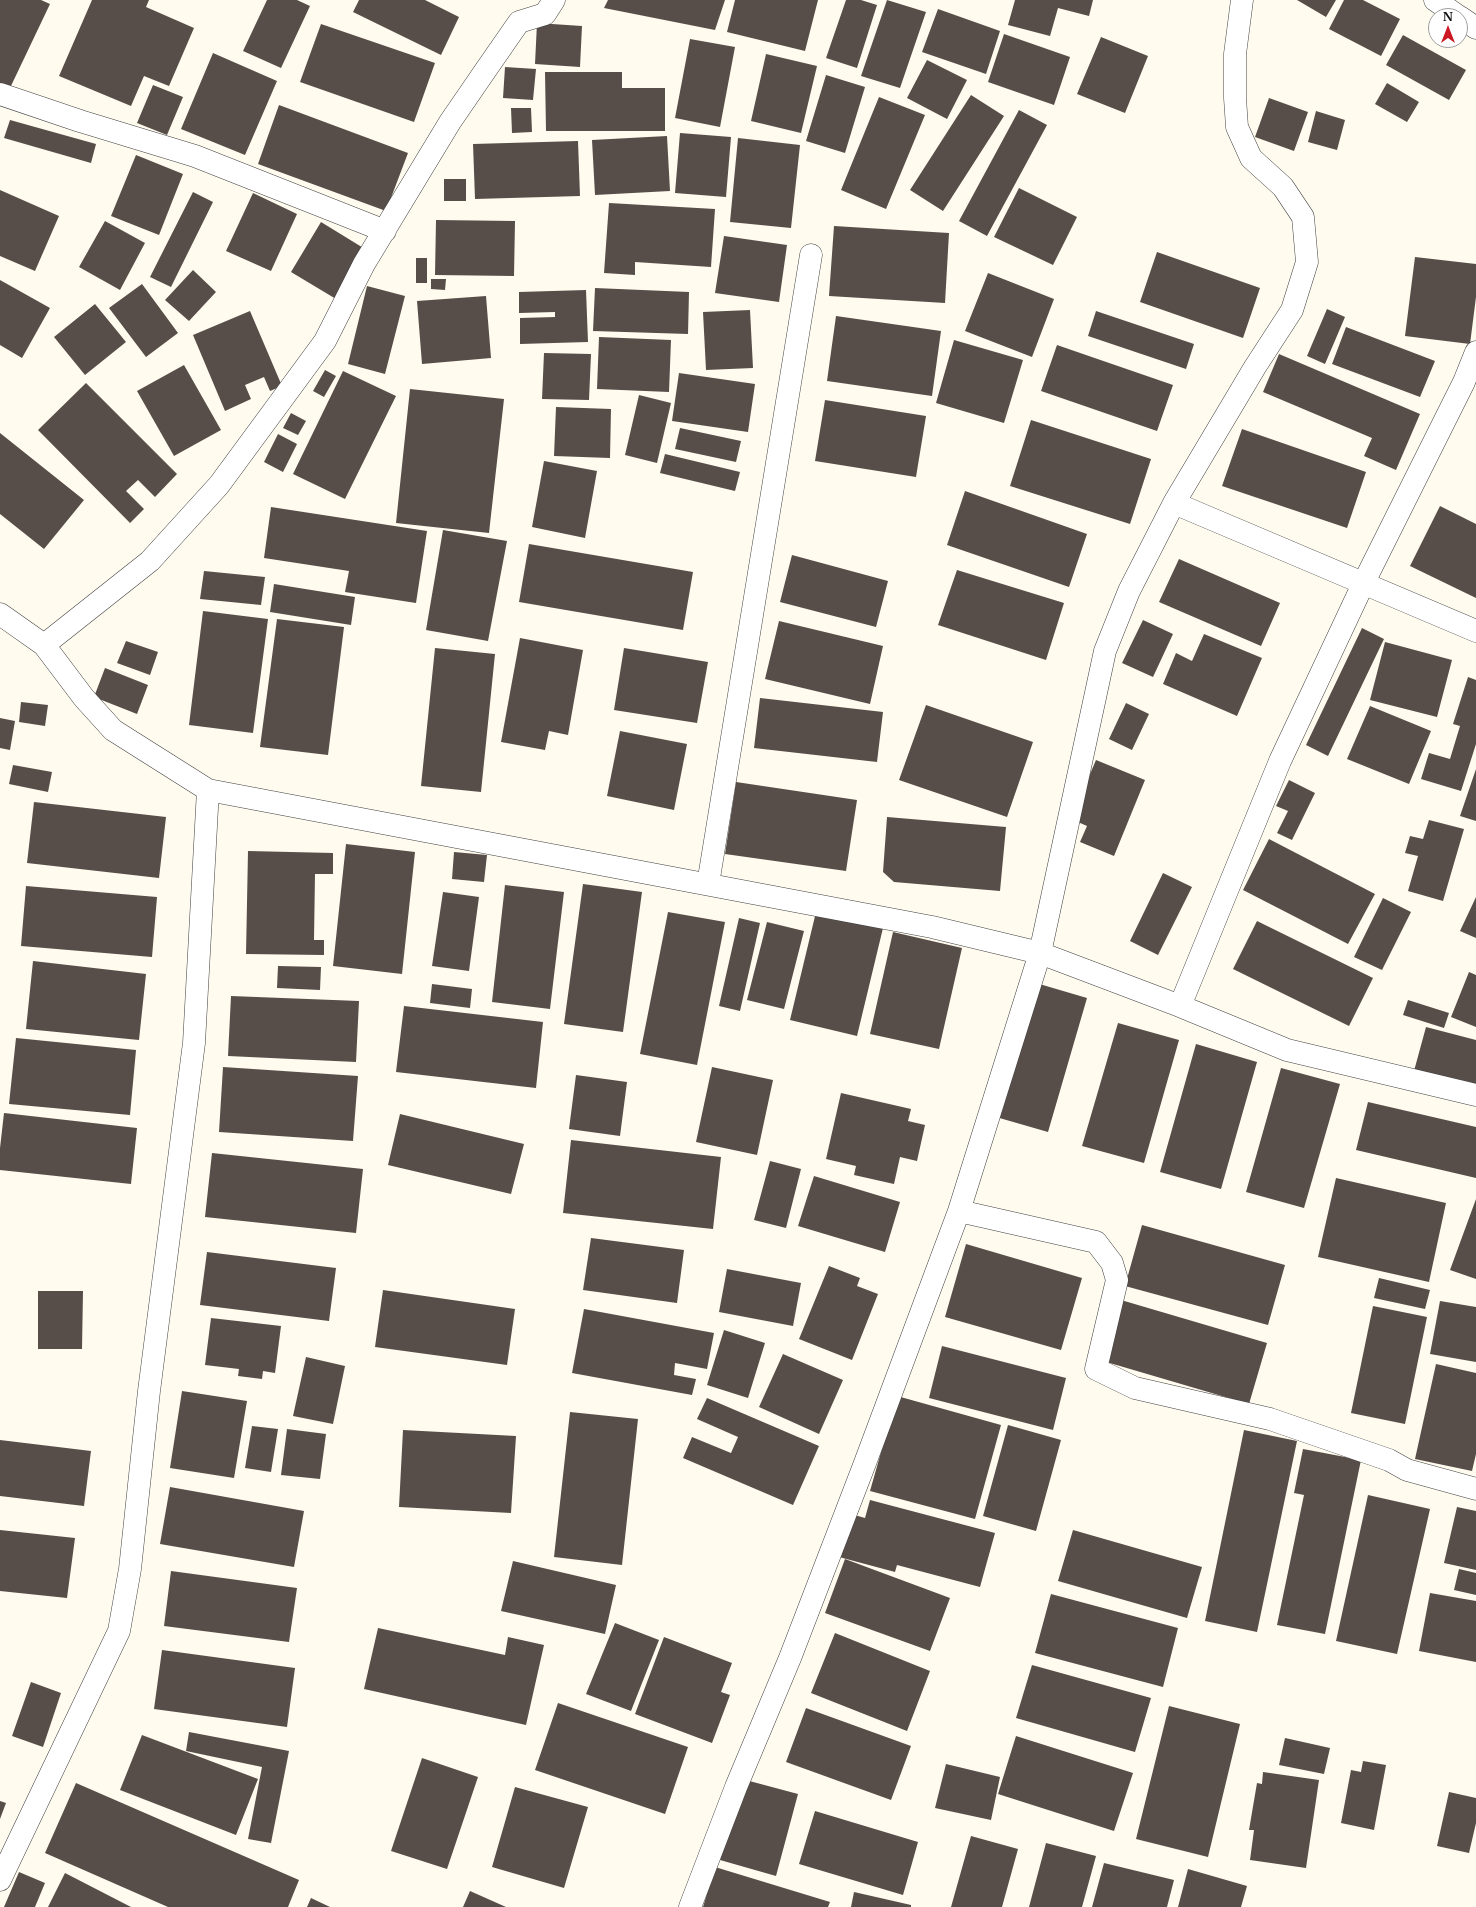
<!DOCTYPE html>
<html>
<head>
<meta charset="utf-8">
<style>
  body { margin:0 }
  #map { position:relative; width:1476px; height:1907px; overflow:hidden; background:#fffbef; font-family:"Libre Baskerville",serif }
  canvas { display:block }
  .north { position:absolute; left:1428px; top:8px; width:40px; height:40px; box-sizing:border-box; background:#fff; border:1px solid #9f9f9f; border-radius:50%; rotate:0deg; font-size:11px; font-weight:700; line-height:16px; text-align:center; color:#0e0e0e }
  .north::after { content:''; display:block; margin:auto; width:14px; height:18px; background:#cc1825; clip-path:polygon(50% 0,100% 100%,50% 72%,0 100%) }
</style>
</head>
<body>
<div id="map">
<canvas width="1476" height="1907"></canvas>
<div class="north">N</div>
</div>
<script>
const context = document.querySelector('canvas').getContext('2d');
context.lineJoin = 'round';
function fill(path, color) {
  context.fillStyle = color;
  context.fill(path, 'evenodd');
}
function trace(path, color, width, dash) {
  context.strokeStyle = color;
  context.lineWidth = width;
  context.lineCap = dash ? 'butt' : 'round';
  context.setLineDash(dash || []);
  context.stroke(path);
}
fill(new Path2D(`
  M0,0H41L50,4L10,88L0,83Z
  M92,0H149L146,7L194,28L169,86L144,76L131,106L59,76Z
  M267,0H297L310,6L281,68L243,51Z
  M359,0H425L459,17L441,55L353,12Z
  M608,0H725L715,30L604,8Z
  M735,0H818L805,51L727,32Z
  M846,0H861L877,5L857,68L826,58Z
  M887,0L926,12L900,88L861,76Z
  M1015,0H1093L1089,16L1058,8L1050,36L1008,25Z
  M1297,0H1336L1326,17Z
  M1344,0H1363L1400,19L1381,56L1329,29Z
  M938,9L1000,31L986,74L922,52Z
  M537,23L582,26L580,67L535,64Z
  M321,24L435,63L414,122L300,82Z
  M1004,34L1070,57L1054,105L988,82Z
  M1403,35L1466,70L1449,100L1386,65Z
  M1101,37L1148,56L1125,113L1077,94Z
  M690,39L735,47L720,127L675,118Z
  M213,53L277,81L245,155L181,129Z
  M766,54L817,66L801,133L751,121Z
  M927,60L967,80L947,119L907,98Z
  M505,67L536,69L533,100L503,98Z
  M545,72H622V88H665V131H546Z
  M826,75L865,87L845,153L806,141Z
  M1387,83L1419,102L1407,122L1375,104Z
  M153,85L183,97L167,135L137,123Z
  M971,95L1004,116L943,211L910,190Z
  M879,97L925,115L886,209L841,190Z
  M1269,98L1308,112L1294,151L1255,137Z
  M279,105L408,153L386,211L258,164Z
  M511,108H531L532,132L512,133Z
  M1019,110L1047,125L987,236L959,221Z
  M1316,111L1345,120L1337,150L1308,142Z
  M10,120L96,144L91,163L4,138Z
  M680,133L731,137L726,197L675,193Z
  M667,136L670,191L595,195L592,140Z
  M738,138L800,145L791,228L730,222Z
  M578,141L580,196L475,199L473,144Z
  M136,155L183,174L159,235L111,216Z
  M444,179H466V201H444Z
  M1019,188L1077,217L1053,265L994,237Z
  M0,190L59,216L35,271L0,256Z
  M193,192L213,202L171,287L150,277Z
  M253,193L297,214L271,271L226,251Z
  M609,203L715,209L711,267L635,262V275L604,273Z
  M436,220L515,221L514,276L435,275Z
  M105,221L145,243L120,290L79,267Z
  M321,222L365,249L336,299L291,272Z
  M834,226L949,233L945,303L829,296Z
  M724,236L787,245L779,302L715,293Z
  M1157,252L1260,288L1243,338L1140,302Z
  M1415,257L1476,264V297L1470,344L1405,336Z
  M416,258H427V283H416Z
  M193,270L216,292L189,321L165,300Z
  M988,273L1054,299L1032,357L965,331Z
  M431,279H446L445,290L431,289Z
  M0,280L50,308L22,358L0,345Z
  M142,284L178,333L146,357L109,308Z
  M367,286L405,296L385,374L348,364Z
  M595,288L689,292L688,334L593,331Z
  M586,290L588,342L520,344V318L555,317V312L519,313V292Z
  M486,296L491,358L422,364L417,301Z
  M95,304L126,342L85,375L54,337Z
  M1327,309L1345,317L1325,364L1307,356Z
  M750,310L753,368L706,370L703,312Z
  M250,311L282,386L270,391L264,377L245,385L251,399L225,411L193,335Z
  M1096,311L1194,344L1186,369L1088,336Z
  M836,316L941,331L932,396L827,381Z
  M1346,327L1435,361L1420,397L1332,364Z
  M599,337L671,340L669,392L597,389Z
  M954,340L1023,360L1004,423L936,403Z
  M1057,345L1173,385L1157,431L1041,391Z
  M544,353L591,354L589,400L542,399Z
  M1279,354L1420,414L1396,470L1364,456L1372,438L1263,392Z
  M184,365L221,430L174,456L137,391Z
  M325,370L336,376L324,397L313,391Z
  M343,371L396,396L345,499L293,474Z
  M679,373L755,384L748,432L672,421Z
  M86,383L177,474L155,497L138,480L126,491L144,509L130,523L38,430Z
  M410,389L504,399L489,533L396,523Z
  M639,395L671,403L657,463L625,455Z
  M825,400L926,416L916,477L815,461Z
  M556,407L611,409L610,458L554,456Z
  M291,413L306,421L298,435L283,428Z
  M1031,420L1151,459L1130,524L1010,486Z
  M680,428L741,441L736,462L675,449Z
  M1242,429L1366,472L1347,528L1222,486Z
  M0,433L84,500L44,549L0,514Z
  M278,434L297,444L283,472L264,462Z
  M665,454L740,472L735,491L660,473Z
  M544,461L597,471L585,538L532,527Z
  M965,491L1087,534L1069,587L947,545Z
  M1440,506L1476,524V598L1410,566Z
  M271,507L427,531L416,603L345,592L349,571L264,558Z
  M443,530L507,541L488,641L426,630Z
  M529,544L693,572L683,630L519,602Z
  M792,555L888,581L876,627L780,602Z
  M1179,559L1280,603L1261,646L1159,602Z
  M957,570L1064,603L1046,660L938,625Z
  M204,571L265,577L261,605L200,599Z
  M274,584L355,597L351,625L270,612Z
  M203,611L268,619L253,733L189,725Z
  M277,619L344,627L328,755L260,747Z
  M1143,620L1173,634L1153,677L1122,663Z
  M779,621L883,646L870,704L765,679Z
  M1362,628L1384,639L1328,756L1306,745Z
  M1204,634L1262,658L1237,716L1163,684L1176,653L1192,661Z
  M520,638L583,650L568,735L549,731L545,750L501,742Z
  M126,641L158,652L150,675L117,663Z
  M1385,642L1452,660L1437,717L1370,700Z
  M435,648L495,654L481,792L421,786Z
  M624,648L708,662L697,723L614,710Z
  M105,668L148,685L137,714L94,697Z
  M1468,677L1476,680V744L1461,791L1421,779L1429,753L1450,759L1460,726L1453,724Z
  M760,698L883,712L877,762L754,748Z
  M21,702L48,705L45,726L19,722Z
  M1126,703L1149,714L1132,750L1109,739Z
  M926,705L1033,742L1007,817L899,780Z
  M1370,706L1431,731L1409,784L1347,759Z
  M0,718L15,721L10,750L0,748Z
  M620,731L687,744L674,810L607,796Z
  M1096,760L1145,780L1114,856L1080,842L1087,826L1071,819Z
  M13,765L52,772L48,792L9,784Z
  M1476,769V821L1460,816Z
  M1289,780L1315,793L1292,840L1277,833L1288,811L1276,806Z
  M736,782L857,800L846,871L725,854Z
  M34,802L166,817L159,878L27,863Z
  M887,817L1006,827L1000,891L894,882L883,872Z
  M1429,820L1464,829L1443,901L1408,891L1418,856L1405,853L1410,836L1423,839Z
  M1269,839L1375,894L1348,944L1243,890Z
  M346,844L415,852L402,974L333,966Z
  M248,851L333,853V874H315L314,940H324V955L246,954Z
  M454,852L487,855L484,882L452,879Z
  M1163,873L1192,887L1158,955L1130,941Z
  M583,884L642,892L623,1032L564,1024Z
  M505,885L564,892L550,1009L492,1002Z
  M26,886L157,897L152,957L21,946Z
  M443,892L479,897L469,971L432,966Z
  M1476,897V938L1460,931Z
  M1383,898L1411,912L1382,970L1354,957Z
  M668,912L725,922L697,1065L640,1054Z
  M816,912L883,928L857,1036L790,1020Z
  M739,918L760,923L740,1011L719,1006Z
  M1257,921L1373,978L1349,1026L1233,969Z
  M767,922L804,931L784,1009L747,1000Z
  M893,932L962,948L939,1049L870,1034Z
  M33,961L146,974L139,1040L26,1029Z
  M278,966L321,967L320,990L277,988Z
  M1469,972L1476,975V1027L1451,1017Z
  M1036,983L1087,998L1048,1132L996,1117Z
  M432,984L472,989L470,1008L430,1003Z
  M231,996L359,1001L356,1062L228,1056Z
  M1408,1000L1449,1013L1444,1028L1403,1015Z
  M404,1006L543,1022L536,1088L396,1072Z
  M1118,1023L1179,1040L1144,1163L1082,1146Z
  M1426,1027L1476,1040V1087L1414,1071Z
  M16,1038L136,1050L130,1115L9,1104Z
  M1196,1044L1257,1062L1221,1189L1160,1172Z
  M223,1067L358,1076L353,1141L219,1132Z
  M712,1067L773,1080L757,1155L696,1142Z
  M1281,1068L1340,1084L1304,1208L1246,1192Z
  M576,1075L627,1082L620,1136L569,1129Z
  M841,1093L911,1109L908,1121L925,1125L917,1161L900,1157L894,1184L854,1175L856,1166L826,1159Z
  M1368,1102L1476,1127V1178L1356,1150Z
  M4,1113L137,1128L131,1184L0,1170V1148Z
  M400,1114L524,1144L511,1194L388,1165Z
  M571,1140L721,1157L713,1229L563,1213Z
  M212,1153L363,1169L356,1233L205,1217Z
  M770,1161L801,1169L786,1228L754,1220Z
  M814,1176L900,1202L885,1252L798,1226Z
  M1336,1178L1446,1203L1429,1282L1318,1257Z
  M1476,1199V1279L1450,1270Z
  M1142,1225L1285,1265L1268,1325L1125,1286Z
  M591,1238L684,1250L677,1303L583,1290Z
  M966,1244L1082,1278L1061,1350L945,1317Z
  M207,1252L336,1268L329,1321L200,1305Z
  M829,1266L860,1278L857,1286L878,1294L852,1360L799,1339Z
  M727,1269L801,1283L793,1326L719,1312Z
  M1379,1278L1430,1290L1425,1309L1374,1298Z
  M383,1290L515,1309L507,1365L375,1347Z
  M38,1291H83L82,1349H38Z
  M1121,1300L1267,1343L1249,1404L1103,1361Z
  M1440,1301L1476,1307V1362L1430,1354Z
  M1373,1306L1427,1317L1405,1424L1351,1413Z
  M584,1309L714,1333L707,1369L675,1363L674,1375L696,1379L692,1395L572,1373Z
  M211,1318L281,1326L275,1373L263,1371L262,1379L238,1376L239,1369L205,1365Z
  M724,1330L765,1343L748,1398L707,1385Z
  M942,1346L1066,1378L1053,1430L929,1398Z
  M783,1354L843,1380L819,1434L759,1407Z
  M306,1357L345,1366L333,1424L293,1416Z
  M1436,1364L1476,1373V1454L1472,1471L1415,1459Z
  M182,1391L247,1401L234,1478L170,1468Z
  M897,1396L1001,1425L975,1519L870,1491Z
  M707,1398L819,1446L793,1505L683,1458L692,1437L731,1453L738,1437L697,1419Z
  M570,1412L638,1419L622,1565L554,1557Z
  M1008,1425L1061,1440L1036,1531L983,1516Z
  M252,1426L278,1429L271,1472L245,1468Z
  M287,1429L326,1434L320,1479L281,1475Z
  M403,1430L516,1436L511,1513L399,1507Z
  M1244,1430L1297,1441L1257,1632L1205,1621Z
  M0,1440L91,1451L84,1506L0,1496Z
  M1303,1449L1361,1460L1325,1634L1277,1625L1304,1495L1294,1493Z
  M170,1487L304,1511L294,1567L160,1544Z
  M1368,1495L1430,1509L1397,1654L1336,1641Z
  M870,1500L995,1533L980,1587L897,1565L895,1572L839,1557L851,1514L865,1518Z
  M1457,1507L1476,1511V1570L1444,1563Z
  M0,1530L75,1538L67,1598L0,1591Z
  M1073,1530L1202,1567L1187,1618L1058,1581Z
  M845,1559L950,1598L930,1651L825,1613Z
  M513,1561L616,1585L605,1634L501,1611Z
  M1459,1569L1476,1573V1595L1454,1590Z
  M171,1571L297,1588L289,1642L164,1626Z
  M1430,1593L1476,1601V1662L1419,1651Z
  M1051,1594L1178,1628L1163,1687L1035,1653Z
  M615,1623L659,1640L631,1711L586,1694Z
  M378,1628L505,1655L508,1637L544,1645L526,1725L364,1689Z
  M835,1633L930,1671L907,1731L811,1693Z
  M664,1637L732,1663L721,1692L730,1695L712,1743L635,1714Z
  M162,1650L295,1668L287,1727L154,1709Z
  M1032,1665L1151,1698L1135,1752L1016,1718Z
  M31,1682L61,1693L43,1747L12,1736Z
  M558,1703L688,1747L665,1814L535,1770Z
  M1169,1706L1240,1724L1208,1857L1136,1839Z
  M806,1708L911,1746L891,1800L786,1762Z
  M189,1732L289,1751L271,1843L248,1839L262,1767L186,1751Z
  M142,1735L258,1779L236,1835L120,1790Z
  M1016,1736L1133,1773L1114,1831L998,1794Z
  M1285,1738L1330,1748L1324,1774L1279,1765Z
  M422,1758L478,1777L447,1869L391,1851Z
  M1363,1761L1386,1765L1374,1830L1341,1823L1351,1770L1361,1772Z
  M946,1764L1000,1777L991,1820L935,1808Z
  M1263,1772L1319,1780L1306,1868L1250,1860L1254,1830H1249L1257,1783L1262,1784Z
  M742,1779L798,1794L776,1876L720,1860Z
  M76,1783L299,1880L288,1907H168L45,1853Z
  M515,1787L588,1807L564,1888L492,1867Z
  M1449,1792L1476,1798V1823L1469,1853L1437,1846Z
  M0,1801L6,1803L0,1819Z
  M815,1811L918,1842L903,1895L799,1864Z
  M971,1836L1018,1849L1002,1907H951Z
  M1046,1843L1096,1856L1082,1907H1029Z
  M1104,1863L1174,1880L1167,1907H1092Z
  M715,1867L830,1902L828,1907H703Z
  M1188,1869L1247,1886L1241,1907H1178Z
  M19,1872L45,1883L35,1907H4Z
  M65,1873L131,1907H48Z
  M470,1891L506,1907H463Z
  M854,1892L911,1905V1907H851Z
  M311,1898L330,1907H307Z`), '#584e49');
const street = new Path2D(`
  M1435,0L1458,16
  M1460,17L1476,28
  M0,94L80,121L195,156L385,231
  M1174,503L1476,631
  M0,614L44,645L84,698L113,730L208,790L932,927L1040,953L1180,1006L1287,1050L1476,1095
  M44,645L150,561L219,485L325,341L364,264L450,122L485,71L519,22L545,14L554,0
  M708,884L811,255
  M1180,1006L1280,761L1364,582L1464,382L1476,352
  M959,1211L1096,1242L1112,1263L1117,1280L1096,1369L1135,1388L1270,1419L1389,1460L1407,1470L1476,1489
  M0,1880L119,1631L130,1569L149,1391L194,1043L208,790
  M690,1907L736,1787L790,1658L865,1463L959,1211L1040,953L1105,651L1129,591L1174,503L1255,367L1292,310L1307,262L1303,217L1283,187L1251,158L1237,127L1235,98V54L1242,0`);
trace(street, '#414141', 23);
trace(street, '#fff', 22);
</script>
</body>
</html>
